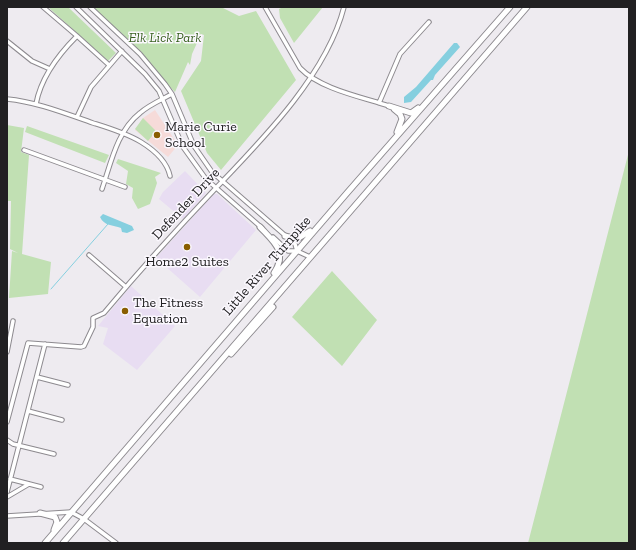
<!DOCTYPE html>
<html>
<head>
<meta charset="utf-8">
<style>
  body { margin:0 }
  #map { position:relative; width:636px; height:550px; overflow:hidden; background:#eeebf0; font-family:"Zilla Slab",serif }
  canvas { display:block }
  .frame { position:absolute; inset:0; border:8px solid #212022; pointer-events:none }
</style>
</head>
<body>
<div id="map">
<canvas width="636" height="550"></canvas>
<div class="frame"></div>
</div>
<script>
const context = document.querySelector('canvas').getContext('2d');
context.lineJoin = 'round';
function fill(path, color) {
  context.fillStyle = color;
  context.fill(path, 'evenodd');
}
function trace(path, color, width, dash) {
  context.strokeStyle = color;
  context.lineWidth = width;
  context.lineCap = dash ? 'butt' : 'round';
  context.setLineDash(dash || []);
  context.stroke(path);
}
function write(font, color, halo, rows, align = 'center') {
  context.font = font + ' "Zilla Slab",serif';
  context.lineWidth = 3;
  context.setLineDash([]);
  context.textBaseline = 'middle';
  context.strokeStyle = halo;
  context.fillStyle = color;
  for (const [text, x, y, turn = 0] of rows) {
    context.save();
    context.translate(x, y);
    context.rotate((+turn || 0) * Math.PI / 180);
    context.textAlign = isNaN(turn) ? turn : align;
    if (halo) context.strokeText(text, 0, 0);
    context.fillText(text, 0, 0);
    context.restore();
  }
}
fill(new Path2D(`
  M185,171L206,193L183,219L159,199L163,192Z
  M214,194H217L256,230L200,297L156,258Z
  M131,286L175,326L137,370L103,344L108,328L98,326Z`), '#e8ddf2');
fill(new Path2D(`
  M155,110L178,145L168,157L135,130L143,118Z`), '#f6dbd9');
fill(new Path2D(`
  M48,7H68L116,53L108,61Z
  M89,7H221L239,16L256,11L296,80L221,170L207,153L181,91L201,61L204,35L201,34L192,54L190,65L188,62L175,92Z
  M283,7H323L294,43L280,18L279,9Z
  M143,118L156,131L148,141L135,129Z
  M7,125L24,128L21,152L29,155L22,254L51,262L48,294L9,298L12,251L18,253L10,249L11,201H7Z
  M27,126L109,155L105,163L25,132Z
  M629,151V543H528Z
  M118,159L161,173L155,177L157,183L150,204L138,209L132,198L133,188L126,184L128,171L116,163Z
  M332,271L377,320L342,366L292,317Z`), '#c1e0b3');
fill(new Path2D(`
  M454,43H457L460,47L435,75L433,80H431L411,102L404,103V97L416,87Z
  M103,214L132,226L134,230L127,233L122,232L121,228C113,225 104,226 100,217Z`), '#85cfdf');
trace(new Path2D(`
  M51,289L108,224`), '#85cfdf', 1);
const minor = new Path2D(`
  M43,7L77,36L109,65
  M76,7L145,74L159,91L183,147L206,179L262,228
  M90,7L140,54L165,84L172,94L194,146L212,172L295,244L297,251
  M265,7L300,68C320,89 362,97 389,106
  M7,41L32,61L50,69
  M7,99C37,102 64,113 93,123C109,128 126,133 141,142C154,150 167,162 170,176
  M379,103L400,54L429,22
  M36,104C41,77 59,54 77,36
  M77,117L91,87L122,51
  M24,150L125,187
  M102,189C111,163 117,131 140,113C149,105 161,100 172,94
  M273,237L288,251H297L310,257
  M89,255L126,287
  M7,352L13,321
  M37,377L68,385
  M28,411L62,420
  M7,422L28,343L81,347L84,346L93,327V318L104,313C140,270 177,229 215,189C263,139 327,74 344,7
  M7,440L13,444L54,454
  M10,479L41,487
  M7,492L45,344
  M7,497L29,484
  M7,516L71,512L84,519L116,543`);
const highway = new Path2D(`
  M389,106L411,113L418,108
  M394,109L400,114L402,119L397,132
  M260,227C274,242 288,252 274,273
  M285,236L297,239L310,231
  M231,354L273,307
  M40,513L55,517L57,522L54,530
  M45,543L347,193L510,7
  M63,543L527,7`);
trace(minor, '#8d8a8f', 5.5);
trace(highway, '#8d8a8f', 7);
trace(minor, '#fff', 3.5);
trace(highway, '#fff', 5);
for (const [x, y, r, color] of [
  [157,135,4,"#895e00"],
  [187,247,4,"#895e00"],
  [125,311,4,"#895e00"]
]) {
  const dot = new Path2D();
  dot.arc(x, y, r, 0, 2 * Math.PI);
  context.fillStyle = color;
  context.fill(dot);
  trace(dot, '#fbf8fe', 1.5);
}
write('italic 14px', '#365f1d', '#fbf8fe', [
  ["Elk Lick Park",165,38]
]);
write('14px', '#212022', '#fbf8fe', [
  ["Marie Curie",165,127],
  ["School",165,143],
  ["Home2 Suites",187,262,"center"],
  ["The Fitness",133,303],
  ["Equation",133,319]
], 'left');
write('14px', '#212022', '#fbf8fe', [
  ["Defender Drive",186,204,-47],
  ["Little River Turnpike",267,266,-49]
]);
</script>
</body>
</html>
